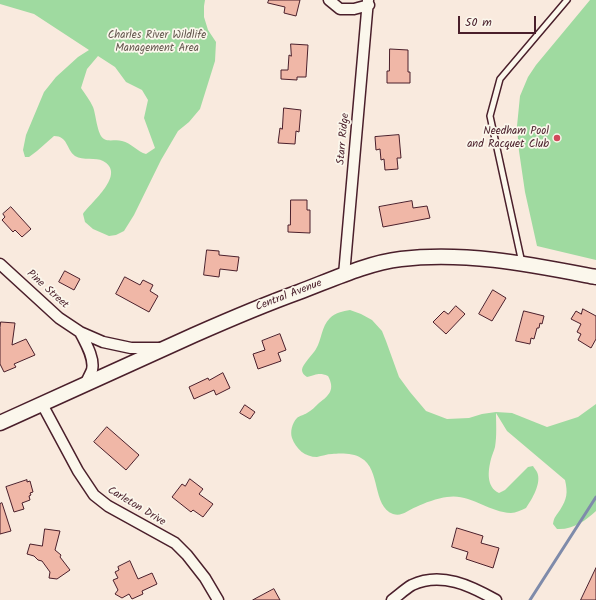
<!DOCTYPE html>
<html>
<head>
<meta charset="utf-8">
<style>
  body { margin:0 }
  #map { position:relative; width:596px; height:600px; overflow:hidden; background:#f9eade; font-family:Kalam,sans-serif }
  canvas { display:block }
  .scale { position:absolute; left:458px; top:16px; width:78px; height:18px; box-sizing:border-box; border:2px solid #4a1f2b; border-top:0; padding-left:5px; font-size:12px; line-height:14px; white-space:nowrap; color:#4a1f2b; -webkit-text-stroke:3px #fbf7ec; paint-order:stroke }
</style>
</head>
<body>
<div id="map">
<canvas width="596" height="600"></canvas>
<div class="scale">50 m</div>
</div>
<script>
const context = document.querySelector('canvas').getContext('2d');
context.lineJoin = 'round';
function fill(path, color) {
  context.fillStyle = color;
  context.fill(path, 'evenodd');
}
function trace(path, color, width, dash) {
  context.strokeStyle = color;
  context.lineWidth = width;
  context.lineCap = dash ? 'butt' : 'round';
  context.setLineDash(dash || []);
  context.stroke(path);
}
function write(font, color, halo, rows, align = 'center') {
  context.font = font + ' Kalam,sans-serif';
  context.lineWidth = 3.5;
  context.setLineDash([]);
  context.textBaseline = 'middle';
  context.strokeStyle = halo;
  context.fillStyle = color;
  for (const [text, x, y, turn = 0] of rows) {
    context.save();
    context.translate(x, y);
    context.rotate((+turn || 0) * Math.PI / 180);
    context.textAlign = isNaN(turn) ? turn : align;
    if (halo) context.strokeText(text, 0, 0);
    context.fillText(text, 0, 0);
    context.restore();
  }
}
fill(new Path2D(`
  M0,0H205L204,6V17L208,30L216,42L215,61L200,109L189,122L178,131L161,160L134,215L124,231L116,235L109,236L93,229L85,222L83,214C91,202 127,174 103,161C96,157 83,161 75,156C66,149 68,136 54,136L37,151L29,157H25L23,150L26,135L44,92L56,77L78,57L89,50L34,14L0,4ZM98,56L115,67L126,82L142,90L148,100L144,118L155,148L146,154C138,152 131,143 122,141C116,139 109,142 104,139C97,135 96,114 93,107C90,100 85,94 81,88L87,69Z
  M590,0H596V260L537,246L525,192L519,151L517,126L520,96L528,77L536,65Z
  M350,310L361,314L372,320L382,331L386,341L399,377L410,392L426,411L447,419L469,418L482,414L496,412L512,413L547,427L578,417L596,404V511C585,521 573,530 557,529L553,524C554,517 556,516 560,510C567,499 568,493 565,480L507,431L496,413C496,423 497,436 495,447C494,451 492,455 491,459C488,471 486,487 499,493L505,490L528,467L533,466C534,468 536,470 537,472C542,483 532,499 526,508C521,510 516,513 511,513C488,512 470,493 447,497C438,498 424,503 416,507C408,510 402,517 393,514C372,506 381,469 361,458C354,453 340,453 332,454C327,454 322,456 317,457C305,457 296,449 292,438C290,432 292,423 297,418C299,416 304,415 307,413C312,410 315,407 319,403C330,395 335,389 328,376C319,372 316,375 307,377C304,375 302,373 302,370C302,365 313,354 316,349C322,339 321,327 330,318C335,313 343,311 350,310Z`), '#9fdaa0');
trace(new Path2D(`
  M530,600L596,497`), '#7f8baa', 3);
const building = new Path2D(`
  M269,0H300L296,16L284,13L285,7L268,3Z
  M291,44L308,45L306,77H297V80L281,79V70H288L289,55L291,56Z
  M390,49L408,50V72H410V83H387V71H389Z
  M284,108L301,110L299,132L296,131L295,144L278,143L280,128L282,129Z
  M399,135L401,158H397L398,169L385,170L384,159L381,160L380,149L376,150L375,137Z
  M291,200H307V210H310V233L288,232V225H290Z
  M412,201L413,208L427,206L430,218L383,227L379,207Z
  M11,207L31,229L22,237L15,230L13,232L2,220L5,217L3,214Z
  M207,250L219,251V255L239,257L237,271L220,269L219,277L204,275Z
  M65,271L80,279L74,290L59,282Z
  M125,277L140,285L143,280L153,285L150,291L158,296L149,312L116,294Z
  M493,290L506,298L492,321L479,314Z
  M456,306L465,314L446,334L433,322L444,311L448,314Z
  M583,309L596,316V339L591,348L578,340L581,334L577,332L581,324L571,319L576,311L581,314Z
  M524,311L544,316L542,324L540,323L539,328H537L534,339L531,338L530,344L516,341Z
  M1,322L15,323L12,345L26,339L35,355L14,364L16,367L4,372L0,364V328Z
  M280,334L286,350L278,353L281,361L258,369L253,354L265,350L262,341Z
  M223,373L230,388L216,395L214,390L194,399L189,387L208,378L209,380Z
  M245,405L255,412L250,419L240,413Z
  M107,427L139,455L126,470L94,442Z
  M190,479L203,489L199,494L213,504L203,517L193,510L191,512L172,497L182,484L185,486Z
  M27,480V482L30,481L33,492L30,493L31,495L29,496L30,500L22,503L24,509L14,512L6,487Z
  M2,503L11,531L0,534V504Z
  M457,528L483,536L481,543L499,548L493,568L466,559L468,552L452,547Z
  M45,529L60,531L55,550L61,555L60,557L70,570L57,579L49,578L50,572L42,561L38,560L34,556L27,554L30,544L42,546Z
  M130,561L138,579L152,573L157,584L142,591L143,594L132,599L129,594L122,598L115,594L118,590L113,580L118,578L115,572L119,570L118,567Z
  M596,568V600H581Z
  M274,589L280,600H253Z`);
fill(building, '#f0b7a7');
trace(building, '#4a1f2b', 1);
const lane = new Path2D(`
  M522,263L490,116L500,79L567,0`);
const street = new Path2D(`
  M329,0L340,9H354L369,5
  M0,264L59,318L80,332L103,342L131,348H161
  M344,275L368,0
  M80,332C85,342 95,358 92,370C90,375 87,380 85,385
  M42,404L78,471L94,495L108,506L175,543L187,555L205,578L218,600
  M392,600C399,595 405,589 412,585C441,571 471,586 496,600`);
const secondary = new Path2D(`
  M0,423C65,394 129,364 194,335C228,320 263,305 299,292C331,280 367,263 401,259C466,251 533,265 596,277`);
trace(lane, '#4a1f2b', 8);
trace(street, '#4a1f2b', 13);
trace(secondary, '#4a1f2b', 17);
trace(lane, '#fbf7ec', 5);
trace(street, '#fbf7ec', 10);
trace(secondary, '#fbf7ec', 14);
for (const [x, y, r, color] of [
  [557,138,4,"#d1495b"]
]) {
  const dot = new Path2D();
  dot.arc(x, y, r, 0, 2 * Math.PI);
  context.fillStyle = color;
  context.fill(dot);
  trace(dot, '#fbf7ec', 1.5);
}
write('11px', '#64574e', '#fbf7ec', [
  ["Charles River Wildlife",157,36],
  ["Management Area",157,49]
]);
write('11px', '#4a1f2b', '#fbf7ec', [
  ["Needham Pool",549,132],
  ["and Racquet Club",549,145]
], 'right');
write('11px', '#4a1f2b', '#fbf7ec', [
  ["Starr Ridge",344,139,-85],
  ["Pine Street",47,290,42],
  ["Central Avenue",289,296,-21],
  ["Carleton Drive",136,507,31]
]);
</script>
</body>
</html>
